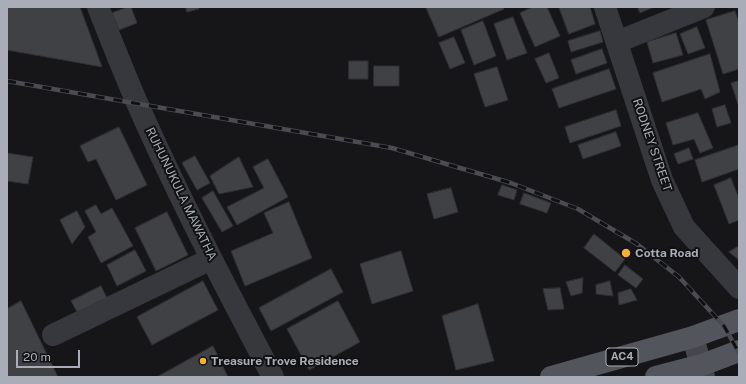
<!DOCTYPE html>
<html>
<head>
<meta charset="utf-8">
<style>
  body { margin:0 }
  #map { position:relative; width:746px; height:384px; overflow:hidden; background:#161618; font-family:"Public Sans",sans-serif }
  canvas { display:block }
  .frame { position:absolute; inset:0; border:8px solid #a8adb8; pointer-events:none }
  .scale { position:absolute; left:16px; top:350px; width:64px; height:18px; box-sizing:border-box; border:2px solid #a8adb8; border-top:0; padding-left:5px; font-size:12px; line-height:14px; white-space:nowrap; color:#a8adb8; -webkit-text-stroke:3px #111113; paint-order:stroke }
</style>
</head>
<body>
<div id="map">
<canvas width="746" height="384"></canvas>
<div class="frame"></div>
<div class="scale">20 m</div>
</div>
<script>
const context = document.querySelector('canvas').getContext('2d');
context.lineJoin = 'round';
function fill(path, color) {
  context.fillStyle = color;
  context.fill(path, 'evenodd');
}
function trace(path, color, width, dash) {
  context.strokeStyle = color;
  context.lineWidth = width;
  context.lineCap = dash ? 'butt' : 'round';
  context.setLineDash(dash || []);
  context.stroke(path);
}
function write(font, color, halo, rows, align = 'center') {
  context.font = font + ' "Public Sans",sans-serif';
  context.lineWidth = 4;
  context.setLineDash([]);
  context.textBaseline = 'middle';
  context.strokeStyle = halo;
  context.fillStyle = color;
  for (const [text, x, y, turn = 0] of rows) {
    context.save();
    context.translate(x, y);
    context.rotate((+turn || 0) * Math.PI / 180);
    context.textAlign = isNaN(turn) ? turn : align;
    if (halo) context.strokeText(text, 0, 0);
    context.fillText(text, 0, 0);
    context.restore();
  }
}
const building = new Path2D(`
  M7,7H80L102,67L7,50Z
  M128,7H131L137,23L119,30L112,13Z
  M186,7H198L199,9L187,12Z
  M426,7H503L504,9L439,37Z
  M533,7H547L560,36L535,47L520,13Z
  M559,7H590L595,24L569,34Z
  M638,7H654L640,13Z
  M735,11L739,23V69L723,74L706,20Z
  M513,17L527,53L507,60L494,24Z
  M483,21L496,56L474,65L461,30Z
  M697,27L705,48L688,54L680,34Z
  M600,31L603,42L571,52L568,41Z
  M676,33L683,55L653,63L647,42Z
  M454,37L465,63L450,69L439,43Z
  M602,49L607,63L576,74L571,60Z
  M549,53L559,78L546,83L535,59Z
  M710,54L720,92L705,99L701,89L662,102L653,73Z
  M349,61H368V79H349Z
  M374,66H399V86H374Z
  M497,67L508,100L485,107L474,74Z
  M609,69L616,89L559,108L552,89Z
  M739,81V107L731,83Z
  M725,105L731,123L717,127L712,109Z
  M616,110L621,126L570,143L565,127Z
  M698,113L713,148L700,153L694,139L673,145L666,123Z
  M119,127L147,185L116,200L96,159L88,162L80,146Z
  M616,132L621,146L583,159L578,145Z
  M739,145V169L702,182L695,160Z
  M689,148L693,159L678,164L674,154Z
  M7,153L33,157L28,184L7,181Z
  M195,156L210,183L197,190L182,163Z
  M239,157L253,187L219,194L210,176Z
  M268,159L288,197L237,225L227,207L264,188L253,167Z
  M731,178L739,199V220L729,224L714,185Z
  M502,185L517,190L514,200L498,195Z
  M451,188L458,212L434,219L427,194Z
  M213,191L233,226L222,232L202,198Z
  M524,193L551,203L547,213L520,204Z
  M289,202L312,258L245,286L231,251L273,233L264,213Z
  M96,205L101,214L112,208L133,246L101,263L88,237L96,232L85,211Z
  M77,211L85,227L72,244L60,220Z
  M167,212L188,255L156,271L135,228Z
  M594,234L625,259L615,272L584,248Z
  M739,246V260L729,252Z
  M135,250L146,271L117,286L107,265Z
  M401,251L413,291L372,304L360,264Z
  M625,265L643,279L636,288L618,275Z
  M331,269L343,292L271,331L259,308Z
  M583,278L582,293L571,296L566,282Z
  M203,281L218,310L152,345L137,317Z
  M610,281L613,296L596,294V285Z
  M101,286L110,304L81,319L71,301Z
  M560,288L564,309L548,310L543,289Z
  M631,289L637,300L619,305L618,293Z
  M21,301L58,377H7V309Z
  M338,301L360,342L309,370L287,329Z
  M478,304L494,361L456,370L442,316Z
  M213,346L228,377H157Z`);
fill(building, '#404145');
trace(building, '#303034', 1);
trace(new Path2D(`
  M98,7C111,40 124,73 138,105C179,198 226,288 273,377
  M605,7L662,180L684,227L739,288
  M617,42L704,7
  M53,335L211,259`), '#37383d', 22);
trace(new Path2D(`
  M693,337L704,377`), '#45474d', 22);
trace(new Path2D(`
  M551,377L693,337L739,320
  M656,377L702,365L739,351`), '#53555c', 22);
const rail = new Path2D(`
  M7,81L392,148L511,183L578,209L637,244L679,277L724,326L739,353`);
trace(rail, '#4a4c52', 4.5);
trace(rail, '#111113', 3, [9]);
for (const [x, y, r, color] of [
  [626,253,5,"#f2b134"],
  [203,361,4,"#f2b134"]
]) {
  const dot = new Path2D();
  dot.arc(x, y, r, 0, 2 * Math.PI);
  context.fillStyle = color;
  context.fill(dot);
  trace(dot, '#111113', 1.5);
}
for (const [x, y, w] of [
  [622,357,32]
]) {
  const box = new Path2D();
  box.roundRect(x - w / 2, y - 9, w, 18, 3);
  context.fillStyle = '#111113';
  context.fill(box);
  trace(box, '#a8adb8', 1);
}
write('bold 11px', '#a8adb8', null, [
  ["AC4",622,357]
]);
write('12px', '#a8adb8', '#111113', [
  ["RODNEY STREET",652,145,71],
  ["RUHUNUKULA MAWATHA",181,194,64]
]);
write('bold 12px', '#a8adb8', '#111113', [
  ["Cotta Road",635,253],
  ["Treasure Trove Residence",211,361]
], 'left');
</script>
</body>
</html>
